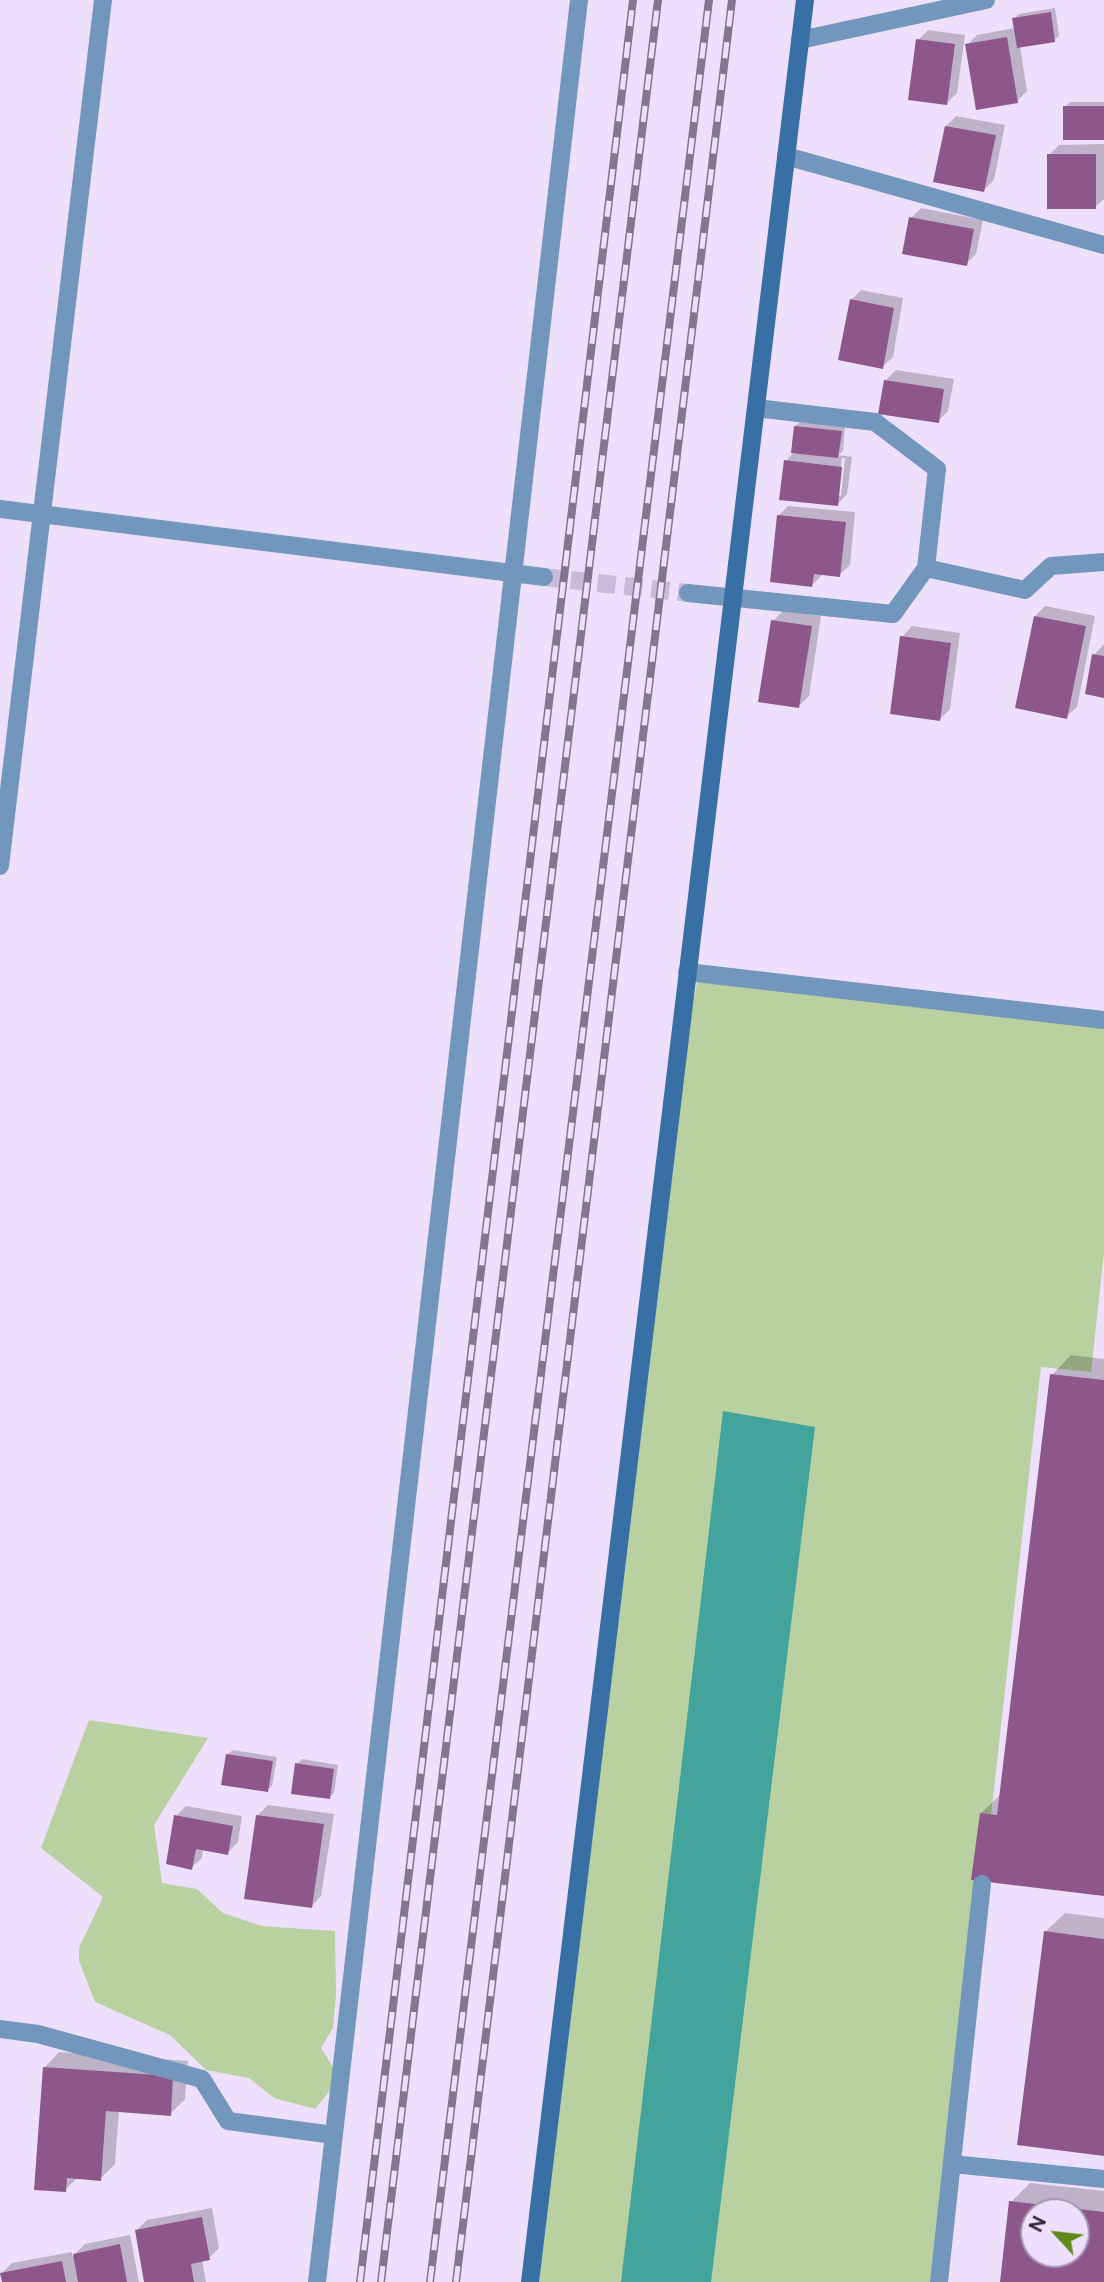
<!DOCTYPE html>
<html>
<head>
<meta charset="utf-8">
<style>
  body { margin:0 }
  #map { position:relative; width:1104px; height:2282px; overflow:hidden; background:#eedffc; font-family:Figtree,sans-serif }
  canvas { display:block }
  .north { position:absolute; left:1020px; top:2198px; width:70px; height:70px; box-sizing:border-box; background:#eedffc; border:2px solid #a495b1; border-radius:50%; rotate:297deg; font-size:19px; font-weight:700; line-height:28px; text-align:center; color:#352641 }
  .north::after { content:''; display:block; margin:auto; width:24px; height:32px; background:#608b1b; clip-path:polygon(50% 0,100% 100%,50% 72%,0 100%) }
</style>
</head>
<body>
<div id="map">
<canvas width="1104" height="2282"></canvas>
<div class="north">N</div>
</div>
<script>
const context = document.querySelector('canvas').getContext('2d');
context.lineJoin = 'round';
function fill(path, color) {
  context.fillStyle = color;
  context.fill(path, 'evenodd');
}
function trace(path, color, width, dash) {
  context.strokeStyle = color;
  context.lineWidth = width;
  context.lineCap = dash ? 'butt' : 'round';
  context.setLineDash(dash || []);
  context.stroke(path);
}
fill(new Path2D(`
  M699,973L1104,1020V1252L1091,1372L1041,1367L939,2282H530L670,1121Z
  M89,1720L208,1738L154,1825L162,1883L197,1889L223,1913L261,1926L335,1931L336,1994L333,2028L321,2048L340,2078L315,2109L274,2098L249,2078L206,2070L170,2035L95,2002L79,1961V1948L103,1897L41,1848Z`), '#b9d0a1');
fill(new Path2D(`
  M723,1411L815,1427L711,2282H621Z`), '#42a49d');
fill(new Path2D(`
  M1055,8L1059,36L1054,40L1020,46L1027,91L1017,101L967,45L977,35L1015,28L1014,19L1019,14Z
  M928,30L965,35L957,93L947,103L918,40Z
  M1070,102H1104V138L1065,107Z
  M956,116L1005,125L994,180L984,190L946,126Z
  M1104,144V199L1095,207L1049,155L1059,145Z
  M921,208L983,220L976,254L966,264L911,218Z
  M861,290L903,298L893,357L882,367L851,300Z
  M896,370L954,379L948,411L938,421L886,380Z
  M800,422L845,426L843,451L838,455L852,457L847,494L837,505L786,461L795,451V426ZM842,458H845L841,496H837Z
  M788,506L855,512L850,565L839,575H822L812,585L778,516Z
  M1045,606L1095,616L1077,707L1066,717L1035,616Z
  M783,611L821,616L809,696L799,706L773,621Z
  M912,626L960,633L950,709L940,719L902,637Z
  M1104,644V696L1094,655Z
  M1071,1355L1104,1359V1894L981,1813L1001,1794L1052,1375Z
  M233,1750L277,1757L272,1786L267,1790L228,1754Z
  M302,1759L338,1765L334,1793L329,1798L297,1764Z
  M268,1805L334,1814L321,1896L311,1907L258,1815Z
  M186,1806L242,1816L238,1842L227,1853L203,1848L202,1858L191,1868L176,1816Z
  M1065,1913L1104,1918V2154L1045,1932Z
  M59,2052L188,2061L185,2099L170,2114L119,2110L115,2164L100,2179L78,2177L65,2190L44,2068Z
  M1030,2183L1104,2191V2282H1002L1011,2202ZM1034,2212H1076V2254H1034Z
  M212,2208L219,2248L209,2258L202,2260L206,2282H146L137,2230L147,2220Z
  M130,2235L139,2282H4L2,2273L12,2263L72,2252V2257L85,2244Z`), '#0003');
fill(new Path2D(`
  M1051,12L1055,42L1017,48L1012,18Z
  M1007,37L1018,103L976,110L965,44Z
  M916,39L955,44L947,105L908,100Z
  M1063,106H1104V140H1063Z
  M945,126L996,135L984,192L933,182Z
  M1047,154H1096V209H1047Z
  M909,217L974,229L967,266L902,254Z
  M850,299L894,308L883,369L838,360Z
  M884,380L944,389L939,423L878,414Z
  M794,426L842,431L838,458L791,453Z
  M784,460L842,467L838,506L779,500Z
  M777,515L846,522L840,577L814,574L812,587L770,582Z
  M1034,616L1086,626L1067,719L1015,708Z
  M771,620L812,626L799,708L758,702Z
  M900,636L951,643L940,721L890,714Z
  M1092,654L1104,656V698L1085,694Z
  M1050,1374L1104,1380V1896L971,1880L980,1813L997,1815Z
  M226,1754L273,1761L268,1792L221,1785Z
  M295,1763L334,1769L330,1799L291,1794Z
  M174,1815L233,1826L228,1855L196,1849L192,1870L166,1864Z
  M256,1815L324,1824L312,1908L244,1899Z
  M1044,1931L1104,1939V2156L1017,2145Z
  M43,2067L173,2076L171,2116L106,2111L101,2181L67,2178L66,2192L34,2190Z
  M1009,2201L1104,2212V2282H1000ZM1034,2212H1076V2254H1034Z
  M202,2217L210,2260L191,2264L194,2282H144L135,2230Z
  M120,2244L127,2282H78L73,2254Z
  M62,2261L66,2282H2L0,2273Z`), '#8e578b');
trace(new Path2D(`
  M544,577L688,593`), '#c9bad7', 18, [18, 9]);
trace(new Path2D(`
  M952,2164L1104,2179
  M939,2282L982,1884`), '#7397bc', 18);
trace(new Path2D(`
  M800,40L986,0
  M786,156L1104,245
  M0,509L544,577
  M926,568L1025,590L1051,566L1104,562
  M688,593L893,614L926,568L937,469L875,422L756,408
  M0,866L103,0
  M687,972L1104,1020
  M0,2029L38,2034L202,2079L228,2121L334,2135
  M317,2282L579,0`), '#7397bc', 18);
trace(new Path2D(`
  M530,2282L805,0`), '#3870a5', 18);
const rail = new Path2D(`
  M360,2282L633,0
  M381,2282L658,0
  M430,2282L709,0
  M456,2282L732,0`);
trace(rail, '#847591', 8);
trace(rail, '#eedffc', 5, [16]);
</script>
</body>
</html>
